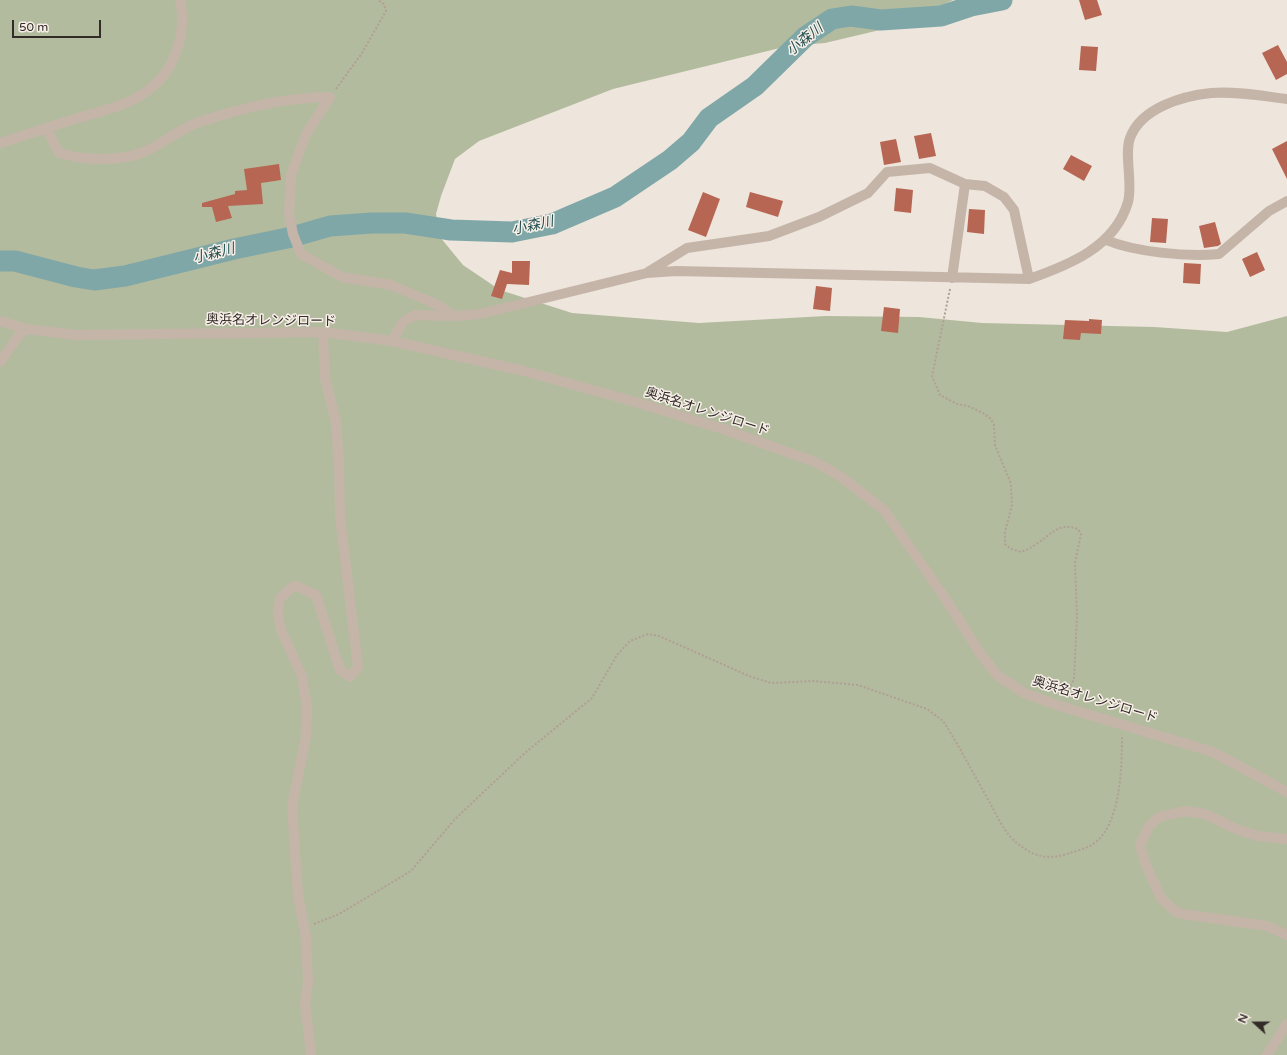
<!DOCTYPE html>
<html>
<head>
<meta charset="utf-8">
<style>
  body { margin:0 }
  #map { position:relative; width:1287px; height:1055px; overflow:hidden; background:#eee5dc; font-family:"Varela Round",sans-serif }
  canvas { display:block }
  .north { position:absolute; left:1235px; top:1003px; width:40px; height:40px; -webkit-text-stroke:3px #f7efe8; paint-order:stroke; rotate:291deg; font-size:11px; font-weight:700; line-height:16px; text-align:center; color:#332b28 }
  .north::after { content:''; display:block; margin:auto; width:14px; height:18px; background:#332b28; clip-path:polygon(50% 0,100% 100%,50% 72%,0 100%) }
  .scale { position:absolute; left:12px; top:20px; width:89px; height:18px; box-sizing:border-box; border:2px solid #332b28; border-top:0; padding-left:5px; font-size:12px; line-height:14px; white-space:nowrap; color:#332b28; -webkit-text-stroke:3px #f7efe8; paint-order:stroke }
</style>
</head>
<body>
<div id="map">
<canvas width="1287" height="1055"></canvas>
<div class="north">N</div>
<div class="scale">50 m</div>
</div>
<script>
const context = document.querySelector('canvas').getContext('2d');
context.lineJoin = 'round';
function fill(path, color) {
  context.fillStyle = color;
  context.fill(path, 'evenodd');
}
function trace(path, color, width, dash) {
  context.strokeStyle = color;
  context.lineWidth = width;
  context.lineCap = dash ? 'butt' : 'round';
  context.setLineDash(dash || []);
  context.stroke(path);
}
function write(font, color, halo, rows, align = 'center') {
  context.font = font + ' "Varela Round","Noto Sans JP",sans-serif';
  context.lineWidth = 3;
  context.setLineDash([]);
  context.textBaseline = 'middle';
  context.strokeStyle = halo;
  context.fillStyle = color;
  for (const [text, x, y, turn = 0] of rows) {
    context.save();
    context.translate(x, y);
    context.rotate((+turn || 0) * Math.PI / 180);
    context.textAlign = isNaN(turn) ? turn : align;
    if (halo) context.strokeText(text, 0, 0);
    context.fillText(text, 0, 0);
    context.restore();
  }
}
fill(new Path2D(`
  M0,0H953L901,25L825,43L788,46L613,89L479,141L455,159L441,196L436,214L440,237L463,265L500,290L572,313L699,323L826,316L919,317L982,323L1154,327L1227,332L1287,316V1055H0Z`), '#b3bb9e');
trace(new Path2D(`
  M0,261H15L76,277L94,280L125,276L234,249L292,237L330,226L372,223H405L451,230L512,232L552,224L615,197L670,160L691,142L709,118L755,86L805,37L832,19L851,16L881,20L941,16L971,6L1002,0`), '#7fa7a7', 21);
fill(new Path2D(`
  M1079,0H1097L1102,15L1085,20Z
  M1278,45L1287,62V74L1276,80L1262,53Z
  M1081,46L1098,47L1096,71L1079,70Z
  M931,133L936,156L919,159L914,136Z
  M896,139L901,162L884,165L880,142Z
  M1287,141V179L1272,149Z
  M1071,155L1092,166L1084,181L1063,169Z
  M279,164L281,180L261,183L263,204L228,206L232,218L216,222L212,207H202V203L235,194V191L247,190L244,169Z
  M896,188L913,190L911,213L894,211Z
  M703,192L720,199L706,237L688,230Z
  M750,192L783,201L778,217L746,207Z
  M969,209L985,210L984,234L967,232Z
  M1152,218L1168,219L1166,243L1150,242Z
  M1215,222L1221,244L1218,246L1204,248L1199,226Z
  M1257,252L1265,270L1250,277L1242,259Z
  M512,261H530L529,285L507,284L502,299L491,296L500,270L512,273Z
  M1184,263L1201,264L1200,284L1183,283Z
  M816,286L832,288L830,311L813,309Z
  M884,307L900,309L898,333L881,331Z
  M1089,319L1102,320L1101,334L1081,333L1080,340L1063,339L1065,320L1089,321Z`), '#b66652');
trace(new Path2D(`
  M336,89L362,53L386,11L384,4L378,0
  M950,289L932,376L940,395L957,404L968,406L983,413L991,419L994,425L995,445L1011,484L1012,505L1005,532V544L1011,549L1021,552C1026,550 1031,548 1035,545C1051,535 1057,522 1078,529L1081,534L1075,563L1077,616L1074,679L1065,697
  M314,924L339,914L411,871L455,819L526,752L592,698L617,655L630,641L648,634L659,636L749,676L771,683L813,681L858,685L927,709L943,721C960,747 974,775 990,803C997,816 1005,834 1017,843C1034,857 1047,860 1067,854C1075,851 1086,849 1093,844C1121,826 1122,765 1122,736`), '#b09f94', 2, [2, 2]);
trace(new Path2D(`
  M330,97L306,134L291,175L289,214L293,234L301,254L342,277L391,285L438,305L454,316
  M46,128L59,153C84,160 116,162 141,153C160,147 176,130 197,123C238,109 287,97 330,97
  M1106,240C1135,252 1186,257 1219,254L1269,211L1287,201
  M648,272L687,248L769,236L819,217L868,193L887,172L930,168L965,184L985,186L1004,197L1014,210L1029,279
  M952,278L965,184
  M392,341L403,322L415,315L454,316L480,314L647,273L676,271L1029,279C1069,265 1115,247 1128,202C1133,184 1124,154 1130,138C1141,108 1182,96 1211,93C1236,91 1262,96 1287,99
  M0,362L20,334L27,329
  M1287,839L1258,836L1236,829L1205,814L1185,811L1159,817L1149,826L1140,845L1145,863L1161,898L1176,912L1183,914L1267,926L1287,935
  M311,1055L305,1002L308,983L306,937L298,895L292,806L306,736L307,708L302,676L281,630L278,614L280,598L292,587L296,586L316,595L340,670L350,677L358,667L340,517L339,464L336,422L325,378L323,332
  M1267,1055L1287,1024`), '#c5b5a9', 10);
trace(new Path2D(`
  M0,143C26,135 52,126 78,118C102,111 131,105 151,88C176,68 187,31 180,0
  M0,321L27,329L76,335L323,332L392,341L524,371L632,401L723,429L815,462L840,476L884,510L945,598L980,653L997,675L1024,693L1060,706L1213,752L1287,792`), '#c5b5a9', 10);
write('13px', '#332b28', '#f7efe8', [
  ["奥浜名オレンジロード",271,321,1],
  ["奥浜名オレンジロード",707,412,18],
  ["奥浜名オレンジロード",1095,700,17]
]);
write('italic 14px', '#234e4f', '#f7efe8', [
  ["小森川",805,40,-39],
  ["小森川",533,226,-12],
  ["小森川",214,254,-14]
]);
</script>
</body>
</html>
